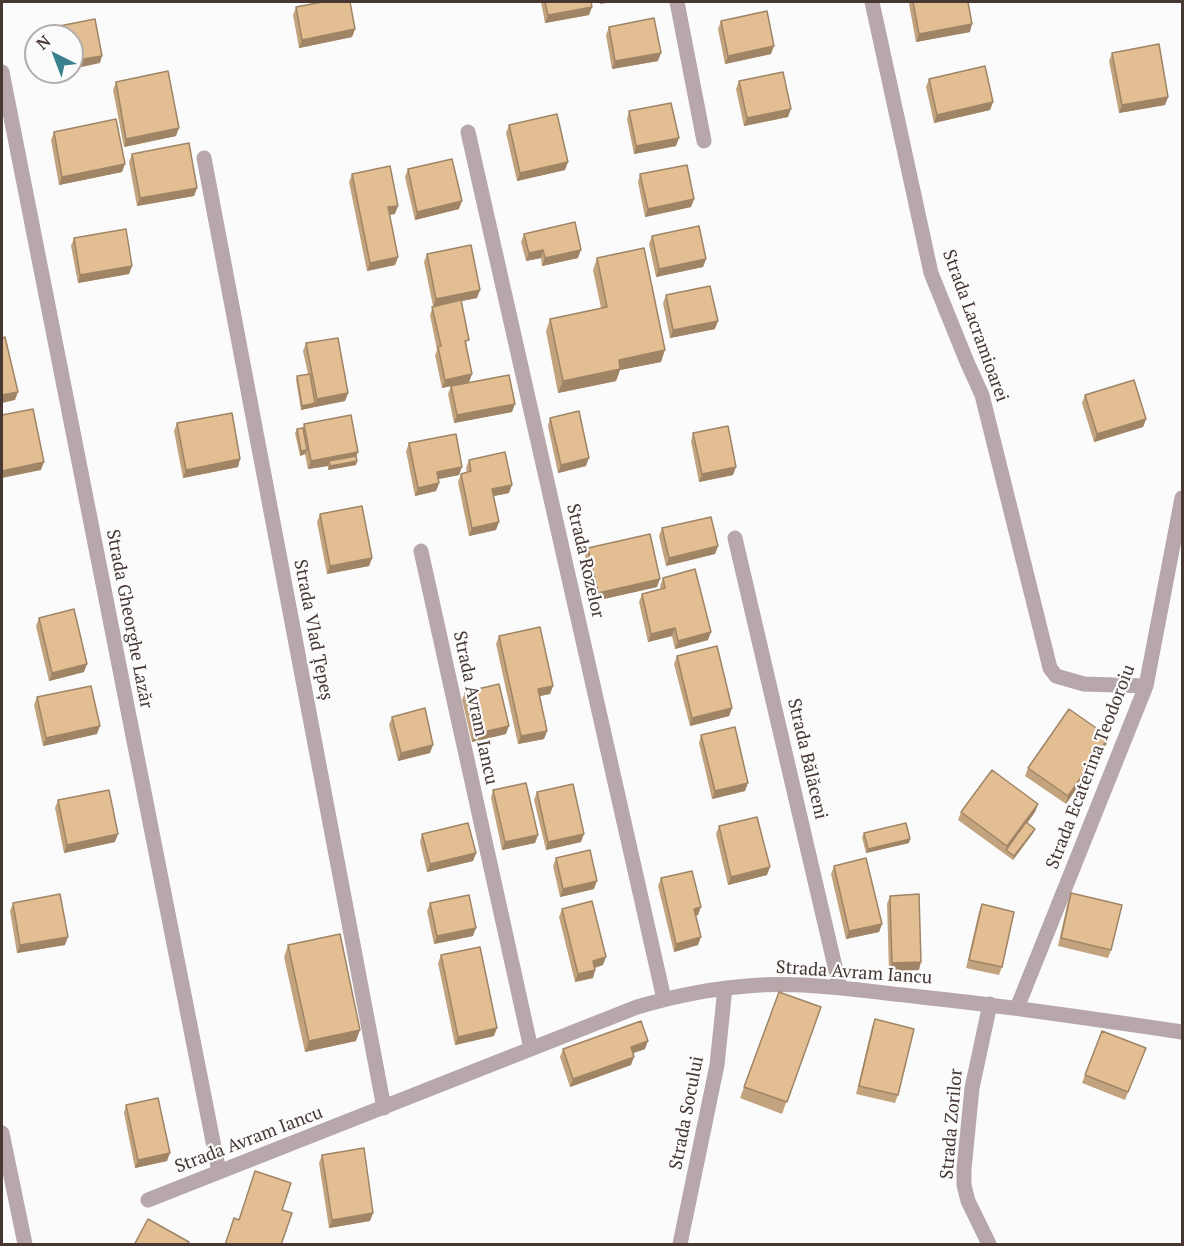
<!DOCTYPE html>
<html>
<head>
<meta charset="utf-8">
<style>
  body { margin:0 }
  #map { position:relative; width:1184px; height:1246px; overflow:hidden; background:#fbfbfb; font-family:"PT Serif",serif }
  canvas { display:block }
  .frame { position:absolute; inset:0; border:3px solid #463733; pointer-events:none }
  .north { position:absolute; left:24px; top:24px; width:60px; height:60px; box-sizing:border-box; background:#fbfbfb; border:2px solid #b3adab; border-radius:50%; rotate:318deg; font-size:16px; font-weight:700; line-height:24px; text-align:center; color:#463733 }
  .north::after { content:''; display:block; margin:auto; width:21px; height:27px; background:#3b818d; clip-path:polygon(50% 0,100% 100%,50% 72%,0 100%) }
</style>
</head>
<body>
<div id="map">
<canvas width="1184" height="1246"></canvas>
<div class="frame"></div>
<div class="north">N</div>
</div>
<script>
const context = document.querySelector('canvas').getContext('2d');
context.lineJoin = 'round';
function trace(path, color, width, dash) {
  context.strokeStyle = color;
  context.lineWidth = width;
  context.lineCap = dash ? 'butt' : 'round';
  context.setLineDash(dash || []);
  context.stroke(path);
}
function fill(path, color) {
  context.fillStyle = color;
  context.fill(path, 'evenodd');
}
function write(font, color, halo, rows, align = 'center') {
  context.font = font + ' "PT Serif",serif';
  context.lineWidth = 4.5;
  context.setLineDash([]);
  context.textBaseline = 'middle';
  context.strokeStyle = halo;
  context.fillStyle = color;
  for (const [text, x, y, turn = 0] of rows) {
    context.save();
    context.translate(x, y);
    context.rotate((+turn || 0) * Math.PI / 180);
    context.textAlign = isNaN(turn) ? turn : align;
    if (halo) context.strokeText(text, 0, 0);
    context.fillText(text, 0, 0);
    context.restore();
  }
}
trace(new Path2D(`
  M677,2L704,141
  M872,2L931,273L967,362L982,395L1050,668L1056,676L1084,684L1146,686
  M2,72L219,1172
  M468,132L664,999
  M204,158L384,1108
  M735,538L840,988
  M421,551L531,1049
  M1017,1008L1146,686L1182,498
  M2,1133L25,1244
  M148,1200L637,1007C691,991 747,982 803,985C842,987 882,993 921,997C1008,1006 1095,1019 1182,1032
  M680,1244L717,1065L725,988
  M989,1244L968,1201L964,1185V1169L972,1088L990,1004`), '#b7a7aa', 15);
fill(new Path2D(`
  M541,2H591L592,7L589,15L545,23Z
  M910,2H968L970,32L916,42L909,4Z
  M296,7L355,29L352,37L299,48L293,15Z
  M721,21L771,54L725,64L718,29Z
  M609,27L658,61L612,69L606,35Z
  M1112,53L1168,97L1165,105L1119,113L1109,61Z
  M929,79L993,102L990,110L934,123L926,87Z
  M739,81L788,117L744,126L736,89Z
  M116,82L176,136L124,147L113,90Z
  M629,111L676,146L634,154L627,119Z
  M509,125L565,170L517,181L506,133Z
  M54,132L122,172L59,185L51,140Z
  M132,154L197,188L194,196L137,206L129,162Z
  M408,169L459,209L415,220L405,177Z
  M352,174L395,214L389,215L398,257L395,265L367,271L349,182Z
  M640,174L694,199L691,207L645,217L638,182Z
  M524,234L578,258L542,266L541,258L526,261L521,242Z
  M652,236L706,259L703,267L656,277L649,244Z
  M74,238L132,266L129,274L78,283L71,246Z
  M427,254L480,290L477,298L461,301L467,347L472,374L469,382L442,388L435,355L437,350L430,315L433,306L424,262Z
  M597,258L661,362L620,370L616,381L558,393L546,331L550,319L601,308L593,270Z
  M666,295L715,329L670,338L663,303Z
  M306,343L348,393L345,401L301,410L296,380L297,376L308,374L303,351Z
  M451,386L512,412L454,423L448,394Z
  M1085,395L1146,419L1143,427L1094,442L1082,403Z
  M550,418L586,466L558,473L548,426Z
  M177,423L240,459L238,467L183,478L174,431Z
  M304,424L356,456L357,461L356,465L328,470V466L308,469L305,454L300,456L295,433L297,429L303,428Z
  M693,433L733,475L699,482L691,441Z
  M409,443L459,475L438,479L439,483L436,491L415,496L406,451Z
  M469,460L509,493L494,496L496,530L469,536L458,482L461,474L467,472L466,468Z
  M320,514L372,558L369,566L327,574L317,522Z
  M662,528L718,546L715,554L666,566L659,536Z
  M588,548L657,587L595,601L585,556Z
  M663,578L708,640L675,649L672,636L648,642L639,602L642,594L661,590L660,586Z
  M39,618L84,672L49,681L36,626Z
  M499,636L553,686L550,694L540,696L547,731L544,739L518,744L496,644Z
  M677,656L732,708L729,716L690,726L674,664Z
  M465,692L506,734L472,742L462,700Z
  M37,697L97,734L43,746L34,705Z
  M392,717L430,753L398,761L389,725Z
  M701,735L745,791L712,799L699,743Z
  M1106,745L1066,804L1025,776L1028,768Z
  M493,790L538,835L535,843L502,850L491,798Z
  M537,792L581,842L546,850L534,800Z
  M58,800L115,842L64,853L55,808Z
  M1038,804L1035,812L1027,823L1035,829L1033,833L1013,860L958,820L961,812Z
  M719,826L767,875L728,885L716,834Z
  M864,833L909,843L866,853L862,837Z
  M422,834L476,853L473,861L427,872L420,842Z
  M556,858L594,889L560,897L553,866Z
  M834,866L882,924L879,932L846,939L831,874Z
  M661,878L698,915L696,916L698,945L674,952L658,886Z
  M1071,893L1111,950L1108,958L1058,946L1068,901Z
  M890,896L919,970L889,971L887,904Z
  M13,903L65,945L17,953L10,911Z
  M430,903L473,936L434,944L427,911Z
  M982,904L1002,967L999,975L966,968L979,912Z
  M562,909L603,965L595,968V970L593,978L575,982L559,917Z
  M288,945L356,1041L305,1052L284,957Z
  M441,955L494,1036L455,1045L438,963Z
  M779,992L821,1007L782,1114L740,1098Z
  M875,1019L898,1095L895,1103L856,1094L872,1027Z
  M1102,1031L1146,1048L1125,1100L1082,1083Z
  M563,1049H645L633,1053L631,1065L570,1087L560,1057Z
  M126,1105L167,1161L135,1168L124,1113Z
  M322,1155L373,1213L370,1221L329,1228L319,1163Z`), '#c3a37e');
fill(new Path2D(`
  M601,2H613L600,4Z
  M592,7L589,15L545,23L548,15Z
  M972,24L970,32L916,42L919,34Z
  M355,29L352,37L299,48L302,40Z
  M774,46L771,54L725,64L728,56Z
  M661,53L658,61L612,69L615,61Z
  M102,56L100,63L72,69V61Z
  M44,72H56L43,75Z
  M1168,97L1165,105L1119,113L1122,105Z
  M993,102L990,110L934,123L937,115Z
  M791,109L788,117L744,126L747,118Z
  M179,128L176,136L124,147L126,139Z
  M679,138L676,146L634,154L636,146Z
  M568,162L565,170L517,181L520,173Z
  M125,164L122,172L59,185L62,177Z
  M197,188L194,196L137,206L140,198Z
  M694,199L691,207L645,217L648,209Z
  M462,201L459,209L415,220L417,212Z
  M398,206L395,214L385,215L388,207Z
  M543,250L541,258L526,261L529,253Z
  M581,250L578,258L542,266L545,258Z
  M398,257L395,265L367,271L370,263Z
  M706,259L703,267L656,277L659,269Z
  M132,266L129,274L78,283L80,275Z
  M480,290L477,298L433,307L436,299Z
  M718,321L715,329L670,338L673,330Z
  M665,350L661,362L620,370L616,381L558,393L563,381L619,360Z
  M472,374L469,382L442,388L445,380Z
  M18,392L15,400L2,403V395Z
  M348,393L345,401L314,407L317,399Z
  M315,403L314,407L301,410L302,406Z
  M515,404L512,412L454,423L457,415Z
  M1146,419L1143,427L1094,442L1097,434Z
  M307,450L305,454L300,456L301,451Z
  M358,452L355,460L329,461L328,466L308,469L311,461Z
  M589,458L586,466L558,473L561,465Z
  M240,459L238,467L183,478L186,470Z
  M357,461L356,465L328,470L330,466Z
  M44,462L41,470L2,478V471Z
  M462,467L459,475L434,480L437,472Z
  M736,467L733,475L699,482L702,474Z
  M439,483L436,491L415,496L418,488Z
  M512,485L509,493L489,497L492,489Z
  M499,522L496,530L469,536L472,528Z
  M718,546L715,554L666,566L669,558Z
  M372,558L369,566L327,574L330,566Z
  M660,579L657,587L595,601L598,593Z
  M675,628L672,636L648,642L651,634Z
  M711,632L708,640L675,649L678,641Z
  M87,664L84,672L49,681L52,673Z
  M553,686L550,694L535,697L538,689Z
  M732,708L729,716L690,726L692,718Z
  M100,726L97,734L43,746L46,738Z
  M509,726L506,734L472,742L475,734Z
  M547,731L544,739L518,744L521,736Z
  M1109,737L1106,745L1066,804L1068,796Z
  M433,745L430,753L398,761L401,753Z
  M748,783L745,791L712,799L715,791Z
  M1038,804L1035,812L1007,851L1006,850L1007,846Z
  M1035,829L1033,833L1013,860L1014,856Z
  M118,834L115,842L64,853L67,845Z
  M584,834L581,842L546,850L548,842Z
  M538,835L535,843L502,850L505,842Z
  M910,839L909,843L866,853L868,849Z
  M476,853L473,861L427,872L430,864Z
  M770,867L767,875L728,885L731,877Z
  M597,881L594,889L560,897L563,889Z
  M701,907L698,915L691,917L694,909Z
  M882,924L879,932L846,939L849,931Z
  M476,928L473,936L434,944L437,936Z
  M68,937L65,945L17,953L20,945Z
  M701,937L698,945L674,952L676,944Z
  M606,957L603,965L590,969L593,961Z
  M921,962L919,970L889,971L892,963Z
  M595,970L593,978L575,982L578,974Z
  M497,1028L494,1036L455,1045L458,1037Z
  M360,1030L356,1041L305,1052L309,1041Z
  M648,1041L645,1049L628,1055L631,1047Z
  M634,1057L631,1065L570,1087L573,1079Z
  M170,1153L167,1161L135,1168L138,1160Z
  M373,1213L370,1221L329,1228L332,1220Z`), '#9f8566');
const building = new Path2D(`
  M322,2H350L355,29L302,40L296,7Z
  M545,2H591L592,7L548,15Z
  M913,2H968L972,24L919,34Z
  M767,11L774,46L728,56L721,21Z
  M654,18L661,53L615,61L609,27Z
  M95,19L102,56L72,61V36H40L39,30Z
  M1159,44L1168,97L1122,105L1112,53Z
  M985,66L993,102L937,115L929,79Z
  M168,71L179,128L126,139L116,82Z
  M783,72L791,109L747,118L739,81Z
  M671,103L679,138L636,146L629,111Z
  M557,114L568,162L520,173L509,125Z
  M116,119L125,164L62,177L54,132Z
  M189,143L197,188L140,198L132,154Z
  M452,159L462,201L417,212L408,169Z
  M687,165L694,199L648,209L640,174Z
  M390,166L398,206L388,207L398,257L370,263L352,174Z
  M575,222L581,250L545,258L543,250L529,253L524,234Z
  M699,226L706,259L659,269L652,236Z
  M126,229L132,266L80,275L74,238Z
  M471,245L480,290L436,299L427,254Z
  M644,248L665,350L619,360L620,369L563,381L550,319L607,307L597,258Z
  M710,286L718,321L673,330L666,295Z
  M461,300L469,340L465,341L472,374L445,380L438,347L441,346L432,307Z
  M5,337L18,392L2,395V338Z
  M338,338L348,393L317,399L306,343Z
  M310,374L315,403L302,406L297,376Z
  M509,375L515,404L457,415L451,386Z
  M1134,380L1146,419L1097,434L1085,395Z
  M33,409L44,462L2,471V415Z
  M579,411L589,458L561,465L550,418Z
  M232,413L240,459L186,470L177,423Z
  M351,415L358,452L311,461L304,424Z
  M728,426L736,467L702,474L693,433Z
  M303,428L307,450L301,451L297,429Z
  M456,434L462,467L437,472L439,483L418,488L409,443Z
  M505,452L512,485L492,489L499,522L472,528L461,474L471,471L469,460Z
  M356,456L357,461L330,466L329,461Z
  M362,506L372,558L330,566L320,514Z
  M711,517L718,546L669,558L662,528Z
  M650,534L660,579L598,593L588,548Z
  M695,569L711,632L678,641L675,628L651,634L642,594L665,588L663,578Z
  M74,609L87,664L52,673L39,618Z
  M540,627L553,686L538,689L547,731L521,736L499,636Z
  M717,646L732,708L692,718L677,656Z
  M499,684L509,726L475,734L465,692Z
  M91,686L100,726L46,738L37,697Z
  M425,708L433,745L401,753L392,717Z
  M1069,709L1109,737L1068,796L1028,768Z
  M735,727L748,783L715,791L701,735Z
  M992,770L1038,804L1007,846L961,812Z
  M526,783L538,835L505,842L493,790Z
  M573,784L584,834L548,842L537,792Z
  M109,790L118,834L67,845L58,800Z
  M757,817L770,867L731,877L719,826Z
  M1026,822L1035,829L1014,856L1006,850Z
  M468,823L476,853L430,864L422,834Z
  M906,823L910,839L868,849L864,833Z
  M590,850L597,881L563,889L556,858Z
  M866,858L882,924L849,931L834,866Z
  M692,871L701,907L694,909L701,937L676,944L661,878Z
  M1071,893L1122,905L1111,950L1061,938Z
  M60,894L68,937L20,945L13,903Z
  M919,894L921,962L892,963L890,896Z
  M469,895L476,928L437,936L430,903Z
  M592,901L606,957L593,961L595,970L578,974L562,909Z
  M982,904L1014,912L1002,967L969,960Z
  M340,934L360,1030L309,1041L288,945Z
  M480,947L497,1028L458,1037L441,955Z
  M779,992L821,1007L787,1102L744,1087Z
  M875,1019L914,1029L898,1095L859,1086Z
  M641,1021L648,1041L631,1047L634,1057L573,1079L563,1049Z
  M1102,1031L1146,1048L1128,1092L1085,1075Z
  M158,1098L170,1153L138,1160L126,1105Z
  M364,1148L373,1213L332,1220L322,1155Z
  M255,1171L291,1183L282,1210L292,1213L281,1245H225L234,1218L239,1220Z
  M148,1219L189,1242L187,1245H134Z`);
fill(building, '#e3be92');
trace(building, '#9f8566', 1.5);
write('18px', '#463733', '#fbfbfb', [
  ["Strada Lacramioarei",975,326,70],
  ["Strada Rozelor",585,561,77],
  ["Strada Gheorghe Lazăr",129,619,79],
  ["Strada Vlad Țepeș",313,630,79],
  ["Strada Avram Iancu",475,708,78],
  ["Strada Bălăceni",807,759,77],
  ["Strada Ecaterina Teodoroiu",1091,767,-69],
  ["Strada Avram Iancu",854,973,4],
  ["Strada Socului",687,1113,-79],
  ["Strada Zorilor",952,1124,-85],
  ["Strada Avram Iancu",249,1140,-21]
]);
</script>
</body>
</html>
